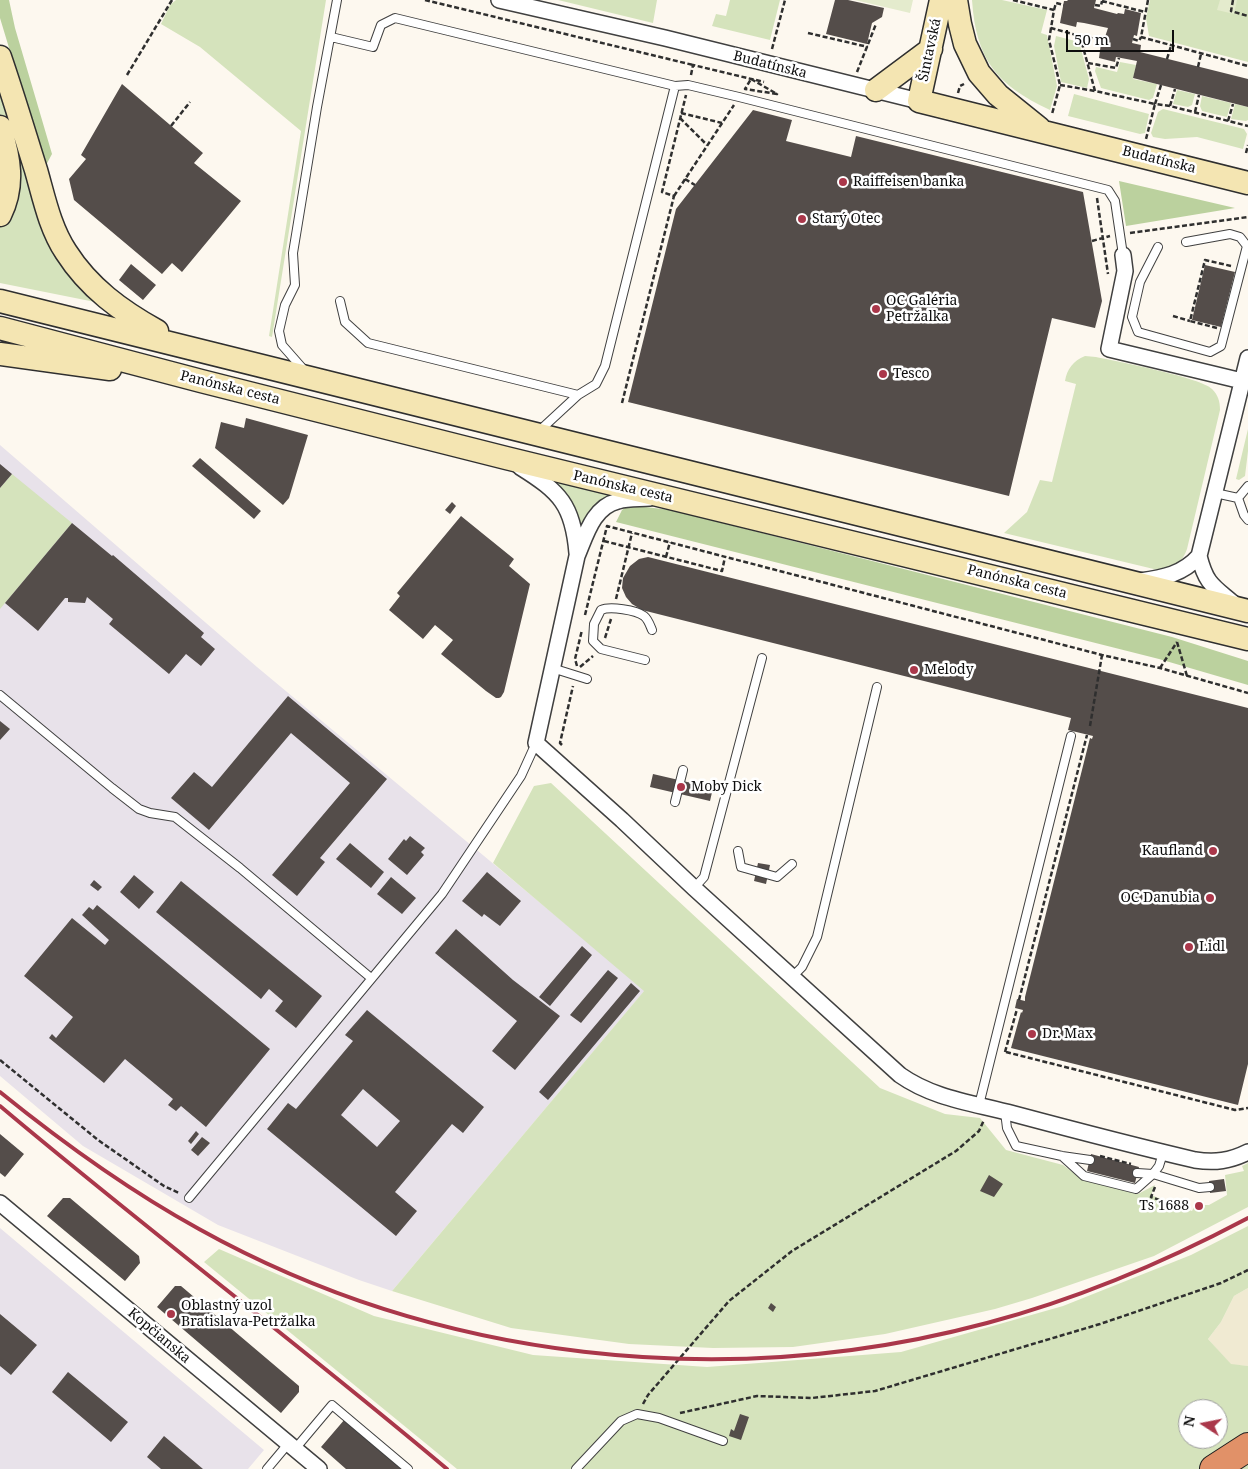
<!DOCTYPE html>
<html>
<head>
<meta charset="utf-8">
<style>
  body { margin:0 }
  #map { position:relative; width:1248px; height:1469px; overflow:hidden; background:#fdf8ef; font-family:"Noto Serif",serif }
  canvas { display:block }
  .north { position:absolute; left:1178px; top:1399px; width:50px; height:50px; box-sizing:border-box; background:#fff; border:1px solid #9e9e9e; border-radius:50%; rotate:281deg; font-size:14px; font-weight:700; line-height:20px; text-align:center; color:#0d0d0d }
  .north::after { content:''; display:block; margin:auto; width:18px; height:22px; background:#aa374a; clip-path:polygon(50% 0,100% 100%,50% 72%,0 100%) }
  .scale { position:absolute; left:1066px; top:30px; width:108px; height:22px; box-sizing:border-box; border:2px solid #0d0d0d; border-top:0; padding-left:6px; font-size:15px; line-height:18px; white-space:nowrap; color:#0d0d0d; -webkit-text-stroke:4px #fff; paint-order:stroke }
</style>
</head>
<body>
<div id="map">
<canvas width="1248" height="1469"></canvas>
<div class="north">N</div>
<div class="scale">50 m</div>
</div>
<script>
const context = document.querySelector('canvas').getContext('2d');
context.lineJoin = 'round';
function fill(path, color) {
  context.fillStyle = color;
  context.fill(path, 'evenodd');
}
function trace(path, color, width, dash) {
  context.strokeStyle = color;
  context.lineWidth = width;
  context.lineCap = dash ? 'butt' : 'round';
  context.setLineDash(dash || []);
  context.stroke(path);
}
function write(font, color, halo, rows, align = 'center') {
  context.font = font + ' "Noto Serif",serif';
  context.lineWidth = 5;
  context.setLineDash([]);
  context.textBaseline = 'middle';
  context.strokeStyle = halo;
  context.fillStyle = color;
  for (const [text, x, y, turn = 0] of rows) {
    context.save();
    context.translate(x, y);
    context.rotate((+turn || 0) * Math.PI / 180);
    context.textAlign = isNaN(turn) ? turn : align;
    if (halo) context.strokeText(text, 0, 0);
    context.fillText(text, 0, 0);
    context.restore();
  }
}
fill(new Path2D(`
  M0,445L257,667L645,990L392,1291L359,1280L218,1225L83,1146L0,1076Z
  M0,1228L264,1450L248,1469H0Z`), '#e8e2ea');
fill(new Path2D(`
  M1248,1288V1366L1231,1365L1208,1339L1221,1322L1234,1296Z`), '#f0ead2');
fill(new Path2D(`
  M176,0H326L272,337L269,336L301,131L200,47L161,24L170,5Z
  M558,0H657L653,23Z
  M730,0H780L770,40L712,26L716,14L726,16Z
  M972,0H1002L1047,10L1041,33L1047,35L1057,86L1050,110C996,85 976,59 972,0Z
  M1150,0H1248V62L1149,36L1146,18Z
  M1056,36L1079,42L1089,79L1087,88L1061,82L1054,46Z
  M1120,62L1136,65L1133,79L1157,84L1153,98L1149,100L1101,88L1095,71L1096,67L1117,72Z
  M0,84L100,303L0,283Z
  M1177,90L1195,94L1192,105L1188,107L1173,104Z
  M1074,94L1149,114L1145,133L1140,134L1068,116Z
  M1202,96L1231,103L1227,117L1202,111L1200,106Z
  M1235,104L1248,107V120L1246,121L1231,119Z
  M1163,109L1244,129L1247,134L1243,149L1197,137L1165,139L1153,137L1151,133L1158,112Z
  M1085,356L1096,357C1116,361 1202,378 1212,389C1218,395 1220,401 1220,410L1187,549C1182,563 1175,566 1162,571L1004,533L1027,512L1040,480L1052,482L1076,384L1065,381C1067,369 1073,361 1085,356Z
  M1248,429V451L1245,476L1239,480L1236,479Z
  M12,474L72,523L0,609V488Z
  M549,478L620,498L580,536C579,511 569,494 549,478Z
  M551,783L880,1088L945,1114L980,1118L1006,1150L1063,1165L1082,1179L1138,1194L1155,1185L1151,1195L1192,1211L1194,1207L1202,1210L1204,1205H1209L1227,1195L1225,1175L1244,1171L1242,1166L1248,1163V1207L1154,1256L1032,1298L995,1309L885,1334L793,1347L713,1348L629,1344L511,1328L392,1291L644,991L493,863L534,786Z
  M1248,1226V1288L1234,1296L1221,1322L1208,1339L1231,1364L1248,1366V1469H457L204,1262L219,1249L374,1316L533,1355L707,1367L901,1352L1063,1306L1191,1255ZM1188,1409H1218V1439H1188Z`), '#d5e3bc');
fill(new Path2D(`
  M0,0H9L15,28L52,154L45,167L0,18Z
  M1119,181L1235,208L1126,226Z
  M626,507H645L671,510L1172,637L1248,661V685L1159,659L616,522L622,510Z`), '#bbd19e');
fill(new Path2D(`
  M855,0H913L910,13Z
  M1220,0H1237L1234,14L1217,10Z`), '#e4ebcd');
fill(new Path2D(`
  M835,0H848L884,8L882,17L872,23L867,44L826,34Z
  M1068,0H1096L1094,8L1117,14L1118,13L1124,14L1125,9L1141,13L1137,36L1134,35L1132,43L1141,45L1140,52L1248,79V107L1133,78L1137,61L1116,57L1115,62L1099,58L1102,36L1105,37L1108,28L1084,23L1077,22L1076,27L1060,23L1064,1H1067Z
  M122,84L203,153L194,163L241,201L182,272L172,263L162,274L74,200L69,179L86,159L81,155Z
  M753,110L792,120L786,141L851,157L856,136L1083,192L1102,301L1095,328L1052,318L1009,496L628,402L676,209Z
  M131,264L156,285L143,300L119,280Z
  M1205,265L1235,272L1221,327L1192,320Z
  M246,418L308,435L289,498L283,505L215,448L221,422L244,428Z
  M200,458L261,511L254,519L192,466Z
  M0,464L12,474L0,488Z
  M452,502L456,506L450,514L445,510Z
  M461,516L514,559L509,566L530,584L504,692L501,697L499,698H496L486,691L441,654L453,640L435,625L423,639L389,610L400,596L397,593Z
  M72,523L112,556L113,555L204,633L201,637L215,649L201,666L186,654L169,674L109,624L113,619L87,597L85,603L68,602V598H65L38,631L5,603Z
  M648,557L1248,708V1064L1238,1105L1011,1048L1021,1012L1022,1013L1023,1010L1015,1008L1017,999L1025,1001V997L1090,738L1092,739L1093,736L1068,730L1071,718L642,610L632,604L626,597L622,588L623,578L630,566L639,559Z
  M288,696L387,779L320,858L325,862L297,896L272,875L350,783L291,733L209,830L171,798L194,772L212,787Z
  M0,721L10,729L0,740Z
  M653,774L713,788L710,801L650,787Z
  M410,836L425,848L421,852L424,855L407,875L388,859L404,839L406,841Z
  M350,843L384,872L371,888L336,859Z
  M758,863L770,865L766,884L754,881Z
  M487,872L521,901L500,926L484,914L482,917L462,901Z
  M134,875L154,892L139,909L120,892Z
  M391,877L416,898L402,914L377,894Z
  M94,880L102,887L98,891L90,885Z
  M181,881L322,996L296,1028L275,1011L283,1001L269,989L261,999L156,912Z
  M97,905L270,1049L206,1127L181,1106L176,1111L168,1105L173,1099L125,1059L104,1083L49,1038L52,1034L56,1038L73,1017L24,976L72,918L105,945L109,940L82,915L89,907L93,910Z
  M456,929L513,980L560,1016L515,1070L492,1051L517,1021L435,953Z
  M582,946L592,955L550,1006L539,997Z
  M608,970L618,978L581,1023L570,1015Z
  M631,983L640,991L548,1100L539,1092Z
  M367,1010L484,1107L463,1133L452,1124L395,1192L417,1211L396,1236L267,1129L288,1103L296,1109L353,1041L345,1035ZM363,1089L400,1121L377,1147L341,1115Z
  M196,1131L199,1134L191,1144L188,1141Z
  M0,1134L24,1154L5,1177L0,1173Z
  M202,1137L210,1143L198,1156L191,1150Z
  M1091,1154L1139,1167L1135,1183L1087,1171Z
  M989,1175L1003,1184L994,1197L980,1191Z
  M1224,1179L1226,1191L1210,1193L1209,1181Z
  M63,1198H70L139,1256L140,1263L125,1281L47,1216Z
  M175,1286H181L299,1386V1392L281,1413L157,1307Z
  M771,1303L776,1307L773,1312L768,1308Z
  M0,1314L37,1345L11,1375L0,1366Z
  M68,1372L128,1422L111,1442L52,1392Z
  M740,1414L749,1417L741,1440L729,1436L731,1429L734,1431Z
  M345,1419L403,1469H346L321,1447Z
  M164,1436L203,1469H161L147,1457Z`), '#544d4a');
const lane = new Path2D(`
  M331,37L373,47L381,25L395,18L675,86L605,366L596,384L578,395L538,432
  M675,86L688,85L739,97L1108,190L1115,201L1123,255
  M1158,247L1140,282L1132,317L1138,332L1210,352L1221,346L1247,246L1240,237L1230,234L1186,242
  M340,301L345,322L368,343L578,395
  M304,370L282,345L279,331L285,305L295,285L293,253L317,107L337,0
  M1215,493L1238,498L1248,486
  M1238,498L1244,515L1248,520
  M645,660L601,649L593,641L594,624L601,610C610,606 636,610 644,616C648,619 650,625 652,630
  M552,668L587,679
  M0,695L112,788L139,809L150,813L175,817L240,868L371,978
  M675,802L683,770
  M738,851L741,867L777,877L792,864
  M694,888L704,877L762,658
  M793,976L802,967L817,937L877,687
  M979,1105L1071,736
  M1005,1112L1007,1128L1016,1146L1062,1156L1090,1160
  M1062,1156L1084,1176L1136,1189L1153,1174L1199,1188L1210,1187
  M1137,1173L1153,1174L1159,1166L1163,1153
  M189,1198L442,894L521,776L536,743
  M295,1449L332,1405L408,1469
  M267,1469L288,1444
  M576,1469L621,1421L637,1414L659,1418L723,1441`);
const street = new Path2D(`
  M499,0L665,38L919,101
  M1123,255L1125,271L1109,349L1242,381
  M520,467C560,492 573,505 577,553
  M650,498C639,499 628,498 618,501C593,507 586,535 577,556L536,743L622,820L694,888L900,1075C934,1099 974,1103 1014,1114C1074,1130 1135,1146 1195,1160C1215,1163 1230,1161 1248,1152
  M1140,581C1163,578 1183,574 1199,556
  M1233,603C1213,586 1206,584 1199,556L1248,358
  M0,1203L319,1469`);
const secondary = new Path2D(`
  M941,0L919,101L1248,183
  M956,0L960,24L965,44L979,73L998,95L1039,128
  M0,57C13,95 24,132 36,170C44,198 50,228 66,252C89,288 121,311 157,331
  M876,90L931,49
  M0,127C9,157 15,185 0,215
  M0,301L1248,611
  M0,328L201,381L506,458L1248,639
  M0,354L110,369`);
const highway = new Path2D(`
  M1214,1469L1248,1447`);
trace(lane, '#404040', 10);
trace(street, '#404040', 18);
trace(secondary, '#2f2f2f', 25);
trace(highway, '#1e1e1e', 30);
trace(new Path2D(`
  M425,0L693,65
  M1013,0L1054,10L1051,28L1080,36L1095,91L1155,104L1146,139
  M1148,0L1141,37L1248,66
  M1233,0L1231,11L1248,16
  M1102,1L1145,12
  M1095,5L1101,6L1102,1
  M1054,10L1056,3L1064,5
  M1051,28L1049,40L1060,85L1052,114
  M808,33L868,47
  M1080,36L1101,40
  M1133,39L1139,41L1141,37
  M772,49L785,0
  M1167,59L1171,46
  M1088,63L1116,68L1119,58
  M1198,67L1201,54
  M857,72L876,24
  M127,75L172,0
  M691,75L693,65L764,82
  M751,79L777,94L745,89Z
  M1060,85L1095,91
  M1161,85L1155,104L1170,106L1248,126
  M958,93L960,86L964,84
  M1170,106L1175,89
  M1195,112L1199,95
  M681,113L722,123
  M680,118L707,145
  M1228,121L1233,104
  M171,126L190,102
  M1246,153L1248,145
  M685,179L695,185
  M674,196L734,105
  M1097,198L1108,274
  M1130,233L1248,217
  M1092,241L1110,236
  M1173,316L1190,321
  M1217,328L1190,321L1205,260L1231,266
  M622,403L674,196L662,192L686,95
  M604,541L722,571L725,557
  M666,557L670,542
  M616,599L632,533
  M585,615L607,526L1102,655L1160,668L1248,693
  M605,638L611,619
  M1177,642L1187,676
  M577,666L575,659L582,630
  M580,667L593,656
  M1160,668L1177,642
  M1090,726L1102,655
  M562,745L560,743L573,686
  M1019,1000L1087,735
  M1005,1052L1017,1009
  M1006,1052L1235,1110L1248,1108
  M0,1060L98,1140L164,1186L179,1193
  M1100,1156L1131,1164
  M1155,1187L1151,1197L1185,1209
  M643,1404L648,1395L729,1301L792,1251L956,1151L979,1131L984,1120
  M680,1413L757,1396L812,1398L875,1391L1100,1324L1221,1283L1248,1270`), '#2f2f2f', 2.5, [5, 2.5]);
trace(lane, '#fff', 8);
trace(street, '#fff', 15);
trace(secondary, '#f4e5b2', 22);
trace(highway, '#e19168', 28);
trace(new Path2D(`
  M0,1092C63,1143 128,1190 199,1229C436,1361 725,1393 987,1323C1078,1299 1165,1262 1248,1218
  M0,1106C147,1230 300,1345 447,1469`), '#aa374a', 4);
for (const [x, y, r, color] of [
  [843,182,5,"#aa374a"],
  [802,219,5,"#aa374a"],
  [876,309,5,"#aa374a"],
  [883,374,5,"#aa374a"],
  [914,670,5,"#aa374a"],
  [681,787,5,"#aa374a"],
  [1213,851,5,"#aa374a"],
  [1210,898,5,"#aa374a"],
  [1189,947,5,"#aa374a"],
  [1032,1034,5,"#aa374a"],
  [1199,1206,5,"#aa374a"],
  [171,1314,5,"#aa374a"]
]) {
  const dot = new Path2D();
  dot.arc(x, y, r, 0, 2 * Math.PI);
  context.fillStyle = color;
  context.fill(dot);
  trace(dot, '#fff', 2);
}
write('14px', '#0d0d0d', '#fff', [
  ["Šintavská",930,50,-78],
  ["Budatínska",770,65,14],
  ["Budatínska",1159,160,14],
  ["Panónska cesta",230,388,14],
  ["Panónska cesta",623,487,13],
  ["Panónska cesta",1017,582,14],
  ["Kopčianska",159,1336,40]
]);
write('14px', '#0d0d0d', '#fff', [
  ["Raiffeisen banka",853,182],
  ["Starý Otec",812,219],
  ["OC Galéria",886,301],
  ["Petržalka",886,317],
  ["Tesco",893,374],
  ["Melody",924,670],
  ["Moby Dick",691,787],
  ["Kaufland",1203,851,"right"],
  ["OC Danubia",1200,898,"right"],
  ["Lidl",1199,947],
  ["Dr. Max",1042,1034],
  ["Ts 1688",1189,1206,"right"],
  ["Oblastný uzol",181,1306],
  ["Bratislava-Petržalka",181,1322]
], 'left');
</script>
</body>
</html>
